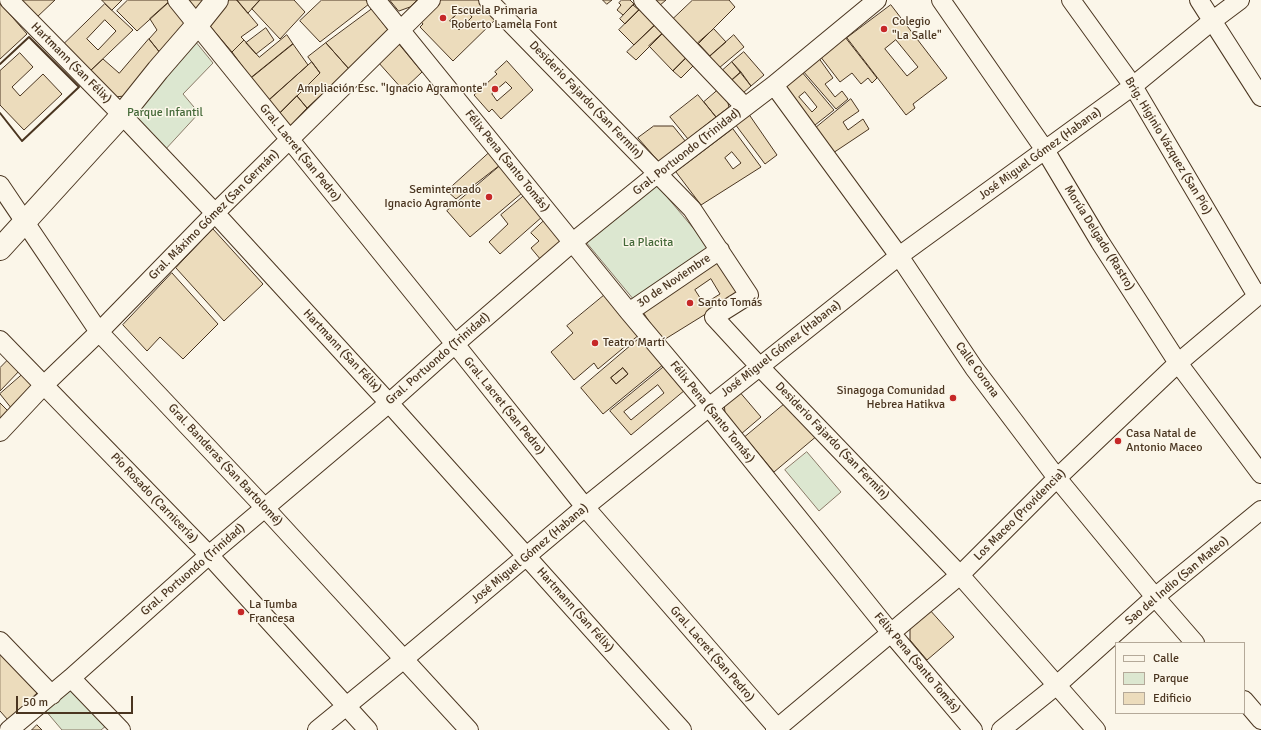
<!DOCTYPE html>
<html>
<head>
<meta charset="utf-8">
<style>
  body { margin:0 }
  #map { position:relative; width:1261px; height:730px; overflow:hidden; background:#fbf6e9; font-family:Signika,sans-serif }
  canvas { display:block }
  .legend { position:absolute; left:1115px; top:642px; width:130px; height:72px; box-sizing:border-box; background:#fbf6e9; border:1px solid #b4a999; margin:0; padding:5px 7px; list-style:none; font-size:12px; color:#4a3520 }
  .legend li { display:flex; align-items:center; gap:8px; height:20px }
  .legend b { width:20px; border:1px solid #b4a999 }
  .scale { position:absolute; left:16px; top:696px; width:117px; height:18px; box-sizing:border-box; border:2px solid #4a3520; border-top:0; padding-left:5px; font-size:12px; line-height:14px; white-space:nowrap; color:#4a3520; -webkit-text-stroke:3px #fbf6e9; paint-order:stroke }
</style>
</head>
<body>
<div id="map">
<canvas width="1261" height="730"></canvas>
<ul class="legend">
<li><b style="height:5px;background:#fbf6e9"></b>Calle</li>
<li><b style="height:11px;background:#dce7d0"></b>Parque</li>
<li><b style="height:11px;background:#ecdcbc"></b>Edificio</li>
</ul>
<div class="scale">50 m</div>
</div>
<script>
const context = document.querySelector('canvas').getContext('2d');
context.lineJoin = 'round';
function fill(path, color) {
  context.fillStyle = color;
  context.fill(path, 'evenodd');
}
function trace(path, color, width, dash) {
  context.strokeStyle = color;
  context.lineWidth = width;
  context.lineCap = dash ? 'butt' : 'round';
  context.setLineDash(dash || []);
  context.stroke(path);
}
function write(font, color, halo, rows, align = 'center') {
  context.font = font + ' Signika,sans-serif';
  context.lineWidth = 3;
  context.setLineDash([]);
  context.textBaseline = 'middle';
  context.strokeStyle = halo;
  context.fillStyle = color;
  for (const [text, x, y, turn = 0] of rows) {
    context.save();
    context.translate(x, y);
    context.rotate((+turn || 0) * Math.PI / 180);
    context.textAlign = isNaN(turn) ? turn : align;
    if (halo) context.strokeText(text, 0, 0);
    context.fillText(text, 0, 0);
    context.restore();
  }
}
const green = new Path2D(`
  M195,41L213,63L183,94L199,113L164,151L130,114Z
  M657,185L710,248L634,300L586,242Z
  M807,452L841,492L819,511L785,470Z
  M72,685L107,725L101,730H62L45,710Z`);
fill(green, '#dce7d0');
trace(green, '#887966', 1);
const building = new Path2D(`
  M20,0H55L36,18Z
  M102,0H122L112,10Z
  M128,0H167L169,2L137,31L117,11Z
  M187,0H204L195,11Z
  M226,0H237L258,25L241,37L244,40L232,52L209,25Z
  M237,0H260L248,13Z
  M260,0H294L305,12L280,39L252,9Z
  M322,0H366L369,4L320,42L300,21Z
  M390,0H417L410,7L399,11Z
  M439,0H482L498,17L453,61L420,27L423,24L419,19ZM464,8L472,17L459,30L450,21Z
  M603,0H612L607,4Z
  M622,0H630L634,4L623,15L617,10L621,5L619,3Z
  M653,0H666L659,6Z
  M693,0H729L735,7L696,46L671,21Z
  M169,2L187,25L161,54L149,39L157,30L150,19Z
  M0,3L27,34L0,59Z
  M105,4L133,30L89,72L62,46Z
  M633,5L639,10L625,24L620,19Z
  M891,5L947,78L913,104L915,108L906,115L847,38ZM896,40L918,67L907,76L885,49Z
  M464,8L472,17L459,30L450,21Z
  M372,9L388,30L349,69L326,43Z
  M640,9L655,25L634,45L619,30Z
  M105,20L116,31L98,50L87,39Z
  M655,25L663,33L636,60L627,52Z
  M266,28L274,40L256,54L246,43Z
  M714,29L726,42L710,56L698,43Z
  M663,33L687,57L673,71L649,46Z
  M287,35L293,44L251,78L232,52L244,40L259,57Z
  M734,35L744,47L719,68L709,57Z
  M845,37L877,78L872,83L868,78L861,84L852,73L840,82L820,56Z
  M149,39L161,54L125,96L114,97L89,72L103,59L119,73Z
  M326,43L349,69L307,108L297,96L320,73L308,57Z
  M398,43L422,72L403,90L378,62Z
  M293,44L308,65L268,101L251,78Z
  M744,52L764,75L751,86L732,62Z
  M20,53L33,67L12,87L20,96L43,74L62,94L24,130L0,105V71Z
  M687,57L694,65L681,78L673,71Z
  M818,57L833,78L825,84L835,97L842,91L848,99L836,109L803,71Z
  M507,61L533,90L501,119L492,109L489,112L474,95L497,74L495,72ZM506,82L512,88L497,101L492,94Z
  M312,62L320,73L279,114L268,101Z
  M732,62L741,72L732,80L723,70Z
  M801,71L834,110L810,129L780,91ZM805,92L817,107L812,112L799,97Z
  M741,72L751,86L743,93L732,80Z
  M718,90L727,99L729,107L716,117L704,102Z
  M698,95L716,117L688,139L670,117Z
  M297,96L307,108L290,126L279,114Z
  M851,99L859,111L843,122L848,130L863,119L869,129L830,155L812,131Z
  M748,113L777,155L765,164L735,124Z
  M654,126H673L686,142L659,162L638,138Z
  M733,129L761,167L701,205L676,172ZM732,152L741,163L733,169L725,158Z
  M489,153L500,165L456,199L447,191Z
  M500,166L522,193L470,237L447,211Z
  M525,195L543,216L500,254L489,242L508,224L501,215Z
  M546,219L564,241L541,260L531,248L539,241L531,233Z
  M213,229L263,284L224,321L176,268Z
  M719,262L738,294L662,341L643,312Z
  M172,273L218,324L183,359L160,337L147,351L123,325Z
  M711,279L720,294L704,304L695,290Z
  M607,293L640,334L598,369L594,363L574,380L551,352L573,333L567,326Z
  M641,337L664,364L603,414L581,388ZM623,368L628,374L616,384L611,378Z
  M10,358L21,369L0,391V368Z
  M665,366L685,390L631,435L610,411ZM658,385L664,393L631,420L624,412Z
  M623,368L628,374L616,384L611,378Z
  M23,374L35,389L12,409L0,394Z
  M738,390L761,417L741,434L725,413L724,402Z
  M787,402L818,435L774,472L745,437Z
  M0,403L9,412L0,422Z
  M929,609L954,637L927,660L910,640V627Z
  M0,653L37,693L8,720L0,711Z
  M37,725L42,730H32Z`);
fill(building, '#ecdcbc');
trace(building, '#4a3520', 1);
const minor = new Path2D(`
  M9,0L122,115L215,213L389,403L682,730
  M177,0L455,344L585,507L779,730
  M376,0L629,312L709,407L891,633L973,730
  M488,0L692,209L749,295L714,317L760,367L960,575L1096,730
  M643,0L745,107
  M941,0L1045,150L1100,242L1178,363L1261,474
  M1071,0L1133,86L1257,296
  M1199,0L1261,97
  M774,85L899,256L974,368L1057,478L1155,597L1195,643
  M0,185L99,332L265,508L469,730
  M629,312L720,250
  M0,340L209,555L368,730
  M0,432L44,385L99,332L215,213L431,0
  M0,641L52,695
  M71,678L121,730
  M1244,700L1261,720
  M9,730L71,678L209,555L389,403L455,344L573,242L657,174L774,85L877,0
  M317,730L404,659L585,507L709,407L899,256L1133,86L1212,21L1240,0
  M775,730L960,575L1057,478L1178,363L1261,293
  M1001,730L1057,685L1155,597L1261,510`);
const major = new Path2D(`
  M0,249L122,115L158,70L197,25L217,0`);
trace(minor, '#4a3520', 20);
trace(major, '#4a3520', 24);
trace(minor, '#fbf6e9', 18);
trace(major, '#fbf6e9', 22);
trace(new Path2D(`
  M0,64L29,37L79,87L22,141L0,113`), '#4a3520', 2);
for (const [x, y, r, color] of [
  [443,18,4,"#c62828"],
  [884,29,4,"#c62828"],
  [495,89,4,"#c62828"],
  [489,197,4,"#c62828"],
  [690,303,4,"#c62828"],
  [595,343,4,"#c62828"],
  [953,398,4,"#c62828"],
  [1118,441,4,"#c62828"],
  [241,612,4,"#c62828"]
]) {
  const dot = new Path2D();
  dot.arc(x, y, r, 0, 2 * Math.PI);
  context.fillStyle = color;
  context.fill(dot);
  trace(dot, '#fbf6e9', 1.5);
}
write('12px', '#4a3520', '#fbf6e9', [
  ["Escuela Primaria",451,11],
  ["Roberto Lamela Font",451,25],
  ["Colegio",892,22],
  ["\"La Salle\"",892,36],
  ["Ampliación Esc. \"Ignacio Agramonte\"",487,89,"right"],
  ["Seminternado",481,190,"right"],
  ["Ignacio Agramonte",481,204,"right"],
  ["Santo Tomás",698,303],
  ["Teatro Martí",603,343],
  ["Sinagoga Comunidad",945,391,"right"],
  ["Hebrea Hatikva",945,405,"right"],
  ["Casa Natal de",1126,434],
  ["Antonio Maceo",1126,448],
  ["La Tumba",249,605],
  ["Francesa",249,619]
], 'left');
write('12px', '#4a3520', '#fbf6e9', [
  ["Hartmann (San Félix)",71,63,45],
  ["Desiderio Fajardo (San Fermín)",586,100,46],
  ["Brig. Higinio Vázquez (San Pío)",1168,146,59],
  ["Gral. Portuondo (Trinidad)",687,152,-38],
  ["Gral. Lacret (San Pedro)",300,153,51],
  ["José Miguel Gómez (Habana)",1040,154,-36],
  ["Félix Pena (Santo Tomás)",507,161,51],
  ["Gral. Máximo Gómez (San Germán)",214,215,-45],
  ["Morúa Delgado (Rastro)",1099,238,58],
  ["30 de Noviembre",674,281,-34],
  ["José Miguel Gómez (Habana)",781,349,-38],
  ["Hartmann (San Félix)",342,351,47],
  ["Gral. Portuondo (Trinidad)",438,359,-41],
  ["Calle Corona",977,370,54],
  ["Gral. Lacret (San Pedro)",504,406,51],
  ["Félix Pena (Santo Tomás)",712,412,51],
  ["Desiderio Fajardo (San Fermín)",832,441,46],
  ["Gral. Banderas (San Bartolomé)",225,465,47],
  ["Pío Rosado (Carnicería)",154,498,46],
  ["Los Maceo (Providencia)",1020,515,-45],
  ["José Miguel Gómez (Habana)",530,554,-40],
  ["Gral. Portuondo (Trinidad)",193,570,-41],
  ["Sao del Indio (San Mateo)",1177,581,-40],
  ["Hartmann (San Félix)",575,610,48],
  ["Gral. Lacret (San Pedro)",712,654,49],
  ["Félix Pena (Santo Tomás)",917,663,50]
]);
write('12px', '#436837', '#fbf6e9', [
  ["Parque Infantil",165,113],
  ["La Placita",648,243]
]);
</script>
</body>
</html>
